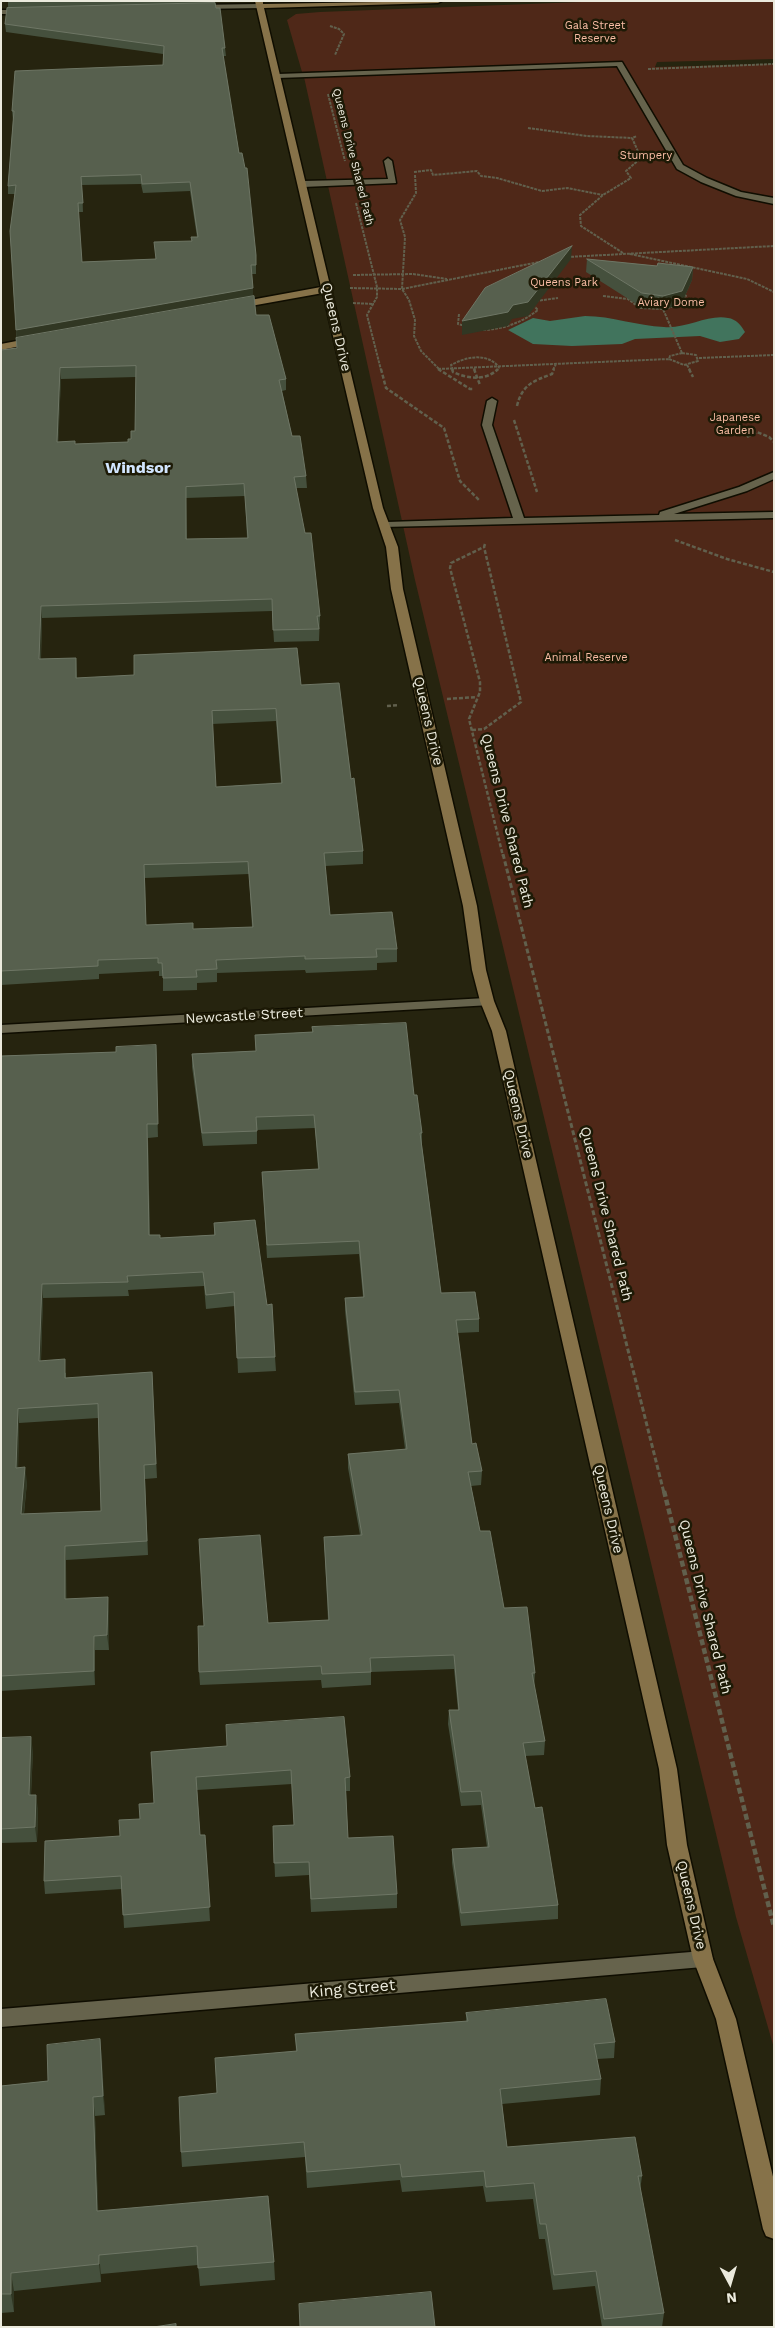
<!DOCTYPE html>
<html>
<head>
<meta charset="utf-8">
<style>
  body { margin:0 }
  #map { position:relative; width:775px; height:2328px; overflow:hidden; background:#26240f; font-family:"Work Sans",sans-serif }
  canvas { display:block }
  .frame { position:absolute; inset:0; border:2px solid #ebeadd; pointer-events:none }
  .north { position:absolute; left:705px; top:2258px; width:50px; height:50px; -webkit-text-stroke:4px #1d1a06; paint-order:stroke; rotate:174deg; font-size:14px; font-weight:700; line-height:20px; text-align:center; color:#ebeadd }
  .north::after { content:''; display:block; margin:auto; width:18px; height:22px; background:#ebeadd; clip-path:polygon(50% 0,100% 100%,50% 72%,0 100%) }
</style>
</head>
<body>
<div id="map">
<canvas width="775" height="2328"></canvas>
<div class="frame"></div>
<div class="north">N</div>
</div>
<script>
const context = document.querySelector('canvas').getContext('2d');
context.lineJoin = 'round';
function fill(path, color) {
  context.fillStyle = color;
  context.fill(path, 'evenodd');
}
function trace(path, color, width, dash) {
  context.strokeStyle = color;
  context.lineWidth = width;
  context.lineCap = dash ? 'butt' : 'round';
  context.setLineDash(dash || []);
  context.stroke(path);
}
function write(font, color, halo, rows, align = 'center') {
  context.font = font + ' "Work Sans",sans-serif';
  context.lineWidth = 5;
  context.setLineDash([]);
  context.textBaseline = 'middle';
  context.strokeStyle = halo;
  context.fillStyle = color;
  for (const [text, x, y, turn = 0] of rows) {
    context.save();
    context.translate(x, y);
    context.rotate((+turn || 0) * Math.PI / 180);
    context.textAlign = isNaN(turn) ? turn : align;
    if (halo) context.strokeText(text, 0, 0);
    context.fillText(text, 0, 0);
    context.restore();
  }
}
fill(new Path2D(`
  M607,1H774V59L657,62L655,67L774,64V2048L736,1917L415,580L304,77L372,75L360,70L302,72L287,20L296,14L320,12Z`), '#4f2818');
fill(new Path2D(`
  M585,316C612,316 637,326 664,327C687,329 708,314 728,318C736,319 741,325 745,332L739,339L720,342L700,336L635,339L622,344L572,346L533,344L508,330L533,318L550,321Z`), '#41745d');
const lane = new Path2D(`
  M622,62L683,165L707,178L741,192L774,198V204L736,196L701,182L677,169L617,66L278,78L274,76L278,74Z
  M388,158L392,161L396,183L303,187L299,184L303,181L388,179L384,161Z
  M492,398L497,401L492,425L524,518L659,515L660,512L739,487L774,472V479L747,491L674,514L774,512V518L383,527L382,525L387,522L513,518L482,425L487,401Z`);
const street = new Path2D(`
  M260,4H263V8L195,9L191,7L195,5Z
  M1,10H27L31,12L27,14H1Z
  M486,998L491,999L493,1002L491,1005L1,1033V1025Z
  M703,1951L710,1953L713,1959L710,1965L703,1967L1,2027V2009Z`);
const secondary = new Path2D(`
  M255,1H263V4L442,1L438,3L264,8L383,508L398,547L403,589L477,906L486,970L494,1001L506,1031L677,1769L687,1845L713,1959L736,2019L774,2181V2239L766,2236L763,2229L716,2019L693,1959L667,1845L659,1769L492,1031L480,1001L472,970L463,906L391,589L386,547L373,508L323,293L234,309L229,306L234,303L321,287Z
  M37,337L42,340L40,342L1,350V344Z`);
trace(lane, '#0f0d00', 3);
trace(street, '#0f0d00', 3);
trace(secondary, '#0f0d00', 3);
trace(new Path2D(`
  M330,26L339,29L344,34L335,55
  M648,69L774,64
  M328,94L345,161
  M528,128L587,136L632,138
  M414,172L431,170L433,175L477,171L481,176L497,178L542,191L567,188L603,195
  M415,175L416,193L400,220L405,237L402,289L409,300L415,320L414,336L421,351L440,370
  M356,203L377,287V297L367,315L381,370
  M623,253L581,226L580,215L603,195L631,178L626,171L641,158L632,138L637,136
  M630,254L747,279L774,292
  M567,257L774,246
  M353,275L413,274L447,279
  M350,288L402,289L539,262
  M603,296L628,299L640,308L663,309L682,353
  M536,301L558,298
  M353,303L374,304
  M663,309L682,304L686,296L684,294
  M459,314L458,324L465,326
  M483,330C504,329 521,323 538,310L532,304
  M682,353L696,355L698,361L684,365L669,359L670,356Z
  M699,358L774,355
  M687,365L690,370
  M474,368L475,370
  M438,369L669,359
  M453,370L451,365C466,357 486,352 499,367L498,370
  M553,370L556,364`), '#61604d', 2, [3, 1]);
trace(new Path2D(`
  M381,369L386,388L444,428L460,481L480,501
  M438,369L470,389H474
  M452,369L453,372C468,379 486,381 498,369
  M474,369L480,385
  M689,369L693,377
  M517,406C522,385 533,381 552,374L554,369
  M514,420L537,492
  M747,437L757,432L769,437L774,442
  M675,540L727,559L774,572
  M485,544L484,547L451,563L450,568L480,682V692L469,719L503,856
  M447,699L477,697
  M387,706L399,705
  M472,730L484,729L521,702L484,547`), '#61604d', 2.5, [4, 2]);
trace(new Path2D(`
  M503,854L664,1493`), '#61604d', 3, [5, 2.5]);
trace(new Path2D(`
  M664,1491L774,1927`), '#61604d', 4.5, [6, 3]);
fill(lane, '#66634c');
fill(street, '#66634c');
fill(secondary, '#867249');
fill(new Path2D(`
  M8,1H215L216,8L225,48L226,56H223L256,255V274H252L253,296L256,315L286,379V390L282,391L292,436L306,476L307,488H296L320,616L319,641L274,642L272,611L42,618L41,659L76,658L77,678L301,685L351,779L363,851V864L325,866L330,915L397,949V962L377,963V970L306,973L305,970L217,973V982L197,983V990L163,991V976H159V971L99,974V979L1,985V350L17,348L10,231L15,194H8V186L13,120L12,111L163,65V54L6,32L5,24L8,8ZM141,184L143,193L190,191L197,237L191,241L155,259L82,262L78,212H83L82,185ZM136,377L135,431L131,439L128,442L75,444L58,442L61,379ZM245,496L247,538L187,539L186,498ZM276,721L281,783L216,787L212,724ZM249,874L252,927L193,929L146,925L145,878Z
  M587,259L657,266L693,267L692,280L681,305L663,309L641,307L586,272Z
  M312,1027L414,1095L422,1133V1146L441,1293L479,1319V1332L457,1333L472,1444L482,1471L481,1485L471,1486L480,1531L504,1608L535,1673L534,1687L545,1741L544,1755L525,1756L535,1808L558,1905V1919L461,1926L452,1863V1849L487,1847L481,1805L461,1806L448,1724L449,1710H458L454,1669L371,1672V1685L322,1688L321,1680L200,1685L199,1672L268,1623L328,1620L324,1537L360,1535L348,1468V1454L405,1449L399,1403L355,1405L345,1311V1298L363,1297L359,1254L267,1258L262,1172L318,1169L315,1128L257,1130V1144L203,1146L192,1067V1054L256,1051L255,1035L312,1032Z
  M156,1045L158,1137L148,1138L150,1235L160,1238L214,1235V1223L267,1305L275,1357L276,1371L238,1373L235,1306L206,1309L204,1286L128,1290L129,1296L43,1298L41,1361L66,1373V1378L152,1372L157,1478L145,1479L148,1555L66,1560V1599L109,1611V1650H95V1685L1,1691V1056L116,1052ZM98,1418L101,1511L24,1514L27,1482L18,1467L19,1423Z
  M1,1738L33,1751L31,1795L38,1809L37,1842L1,1843Z
  M151,1752L350,1777V1791H346L348,1838L397,1894V1908L311,1912L309,1875L275,1877L273,1826L294,1825L292,1784L197,1790L200,1835H205L210,1921L124,1928L122,1889L45,1894L44,1881L120,1836L140,1819L154,1803Z
  M466,2013L615,2042L614,2058L597,2059L601,2079L600,2095L502,2104L507,2147L642,2176L640,2191L664,2313L662,2327H602L595,2286L553,2290L545,2239H539L533,2199L486,2202L483,2186L402,2192L400,2180L307,2188L305,2157L182,2167L181,2152L217,2093L296,2051L295,2034L466,2021Z
  M100,2039L105,2115L95,2116L98,2211L274,2262L275,2280L200,2286L198,2265L101,2274V2282L14,2291V2312L1,2313V2086L48,2081Z`), '#45503d');
fill(new Path2D(`
  M572,246L571,259L528,316L512,319L508,326L462,335V321Z
  M693,267L692,280L681,305L663,309V296Z
  M253,288V297L17,339L16,330Z
  M60,368L61,379L58,453L57,442Z
  M41,606L42,618L40,672L39,659Z
  M156,1045L157,1059L158,1137V1124Z
  M147,1124L148,1138L150,1249L149,1235Z
  M42,1284L43,1298L40,1375L39,1361Z
  M18,1409L19,1423L18,1482L16,1468Z
  M25,1467L27,1482L22,1529L21,1514Z
  M65,1546L66,1560L67,1613L65,1599Z
  M108,1597L109,1611V1650L107,1635Z
  M94,1636L95,1650V1685L94,1671Z
  M31,1737L33,1751L30,1809L29,1795Z
  M36,1795L38,1809L37,1842L35,1827Z
  M100,2039L102,2058L105,2115L103,2096Z
  M93,2097L95,2116L99,2229L97,2211Z
  M99,2255L101,2274V2282L99,2264Z
  M11,2273L14,2291V2312L11,2294Z`), '#313723');
const building = new Path2D(`
  M215,3L216,8H220L225,48H222L239,153H242L245,168H247L256,255V265H251L253,288L16,330L10,231L16,185L8,186L14,111H12L15,71L163,65L164,46L5,24L7,8ZM141,175L142,184L190,182L198,237H191L192,241L154,242L156,259L82,262L78,203H83L81,177Z
  M572,246L528,302L513,305L508,312L462,321L485,288Z
  M587,259L657,266L658,263L693,267L682,291L663,296L642,293Z
  M254,296L256,315H269L286,379L279,380L292,436H300L306,476L294,477L305,533H311L320,616H317L319,629L273,630L272,599L41,606L39,659L76,658V678L134,675V655L297,648L301,685L339,683L351,779L354,778L363,851L324,853L330,915L392,912L397,949H376L377,957L305,959V956L216,960L217,969L196,970L197,977L163,978L162,963H158V958L98,960V966L1,971V350L17,348L16,338ZM136,366L135,431H131V439H128V442L75,444V441L57,442L60,368ZM244,484L248,538L186,539V487ZM276,709L282,783L216,787L212,711ZM248,862L253,927L193,929V923L146,925L144,865Z
  M406,1023L414,1095H417L422,1133H420L441,1293L475,1292L479,1319L456,1320L472,1444L476,1443L482,1471L468,1472L480,1531H490L504,1608L527,1607L535,1673H532L545,1741L523,1743L535,1808L542,1807L558,1905L461,1913L452,1849L489,1847L481,1791L461,1792L449,1710H459L454,1655L370,1658L371,1672L322,1674L321,1666L199,1672L198,1626H204L199,1539L260,1535L268,1623L329,1620L324,1537L362,1535L348,1454L407,1449L399,1390L355,1392L345,1298L364,1297L359,1241L267,1245L262,1172L319,1169L314,1115L256,1117L257,1131L202,1133L192,1054L256,1051L255,1035L313,1032L312,1027Z
  M156,1045L158,1124H147L149,1235H160V1238L215,1235L214,1223L255,1220L267,1305L272,1304L275,1357L237,1358L234,1292L206,1295L203,1272L127,1276L128,1282L42,1284L39,1361L65,1359V1378L152,1372L156,1464L144,1465L147,1541L65,1546V1599L108,1597L107,1635L94,1636V1671L1,1676V1056L116,1052V1047ZM98,1404L101,1511L21,1514L25,1467L16,1468L18,1409Z
  M344,1717L350,1777L345,1778L348,1838L393,1836L397,1894L311,1899L309,1862L274,1863L273,1826L294,1825L291,1770L196,1777L200,1835H205L210,1907L123,1915L121,1876L44,1881L45,1841L120,1836L119,1820L140,1819L139,1804L154,1803L151,1752L227,1746L226,1725Z
  M31,1737L29,1795H36L35,1827L1,1829V1738Z
  M606,1999L615,2042L594,2044L601,2079L500,2089L507,2147L635,2137L642,2176H638L664,2313L604,2319L596,2271L554,2275L546,2224H540L534,2183L486,2187L484,2171L402,2177L400,2164L307,2172L304,2142L181,2152L179,2097L217,2093L215,2058L297,2051L295,2034L468,2021L466,2013Z
  M100,2039L103,2096L93,2097L97,2211L268,2196L274,2262L198,2268L197,2246L99,2255V2264L11,2273V2294H1V2086L48,2081L47,2045Z
  M431,2292L435,2327H300L299,2304Z
  M176,2324V2327H154Z`);
fill(building, '#57604e');
trace(building, '#6e7665', 1);
write('11px', '#fabda5', '#1d1a06', [
  ["Gala Street",595,26],
  ["Reserve",595,39],
  ["Stumpery",646,156],
  ["Queens Park",564,283],
  ["Aviary Dome",671,303],
  ["Japanese",735,418],
  ["Garden",735,431],
  ["Animal Reserve",586,658]
]);
write('11px', '#ebeadd', '#1d1a06', [
  ["Queens Drive Shared Path",353,157,76]
]);
write('14px', '#ebeadd', '#1d1a06', [
  ["Queens Drive",336,327,77],
  ["Queens Drive",428,721,77],
  ["Queens Drive Shared Path",507,821,76],
  ["Newcastle Street",244,1016,-3],
  ["Queens Drive",518,1114,77],
  ["Queens Drive Shared Path",606,1214,76],
  ["Queens Drive",608,1509,77],
  ["Queens Drive Shared Path",705,1607,76],
  ["Queens Drive",691,1905,77]
]);
write('bold 16px', '#d2e6ff', '#1d1a06', [
  ["Windsor",138,468]
]);
write('16px', '#ebeadd', '#1d1a06', [
  ["King Street",352,1989,-5]
]);
</script>
</body>
</html>
